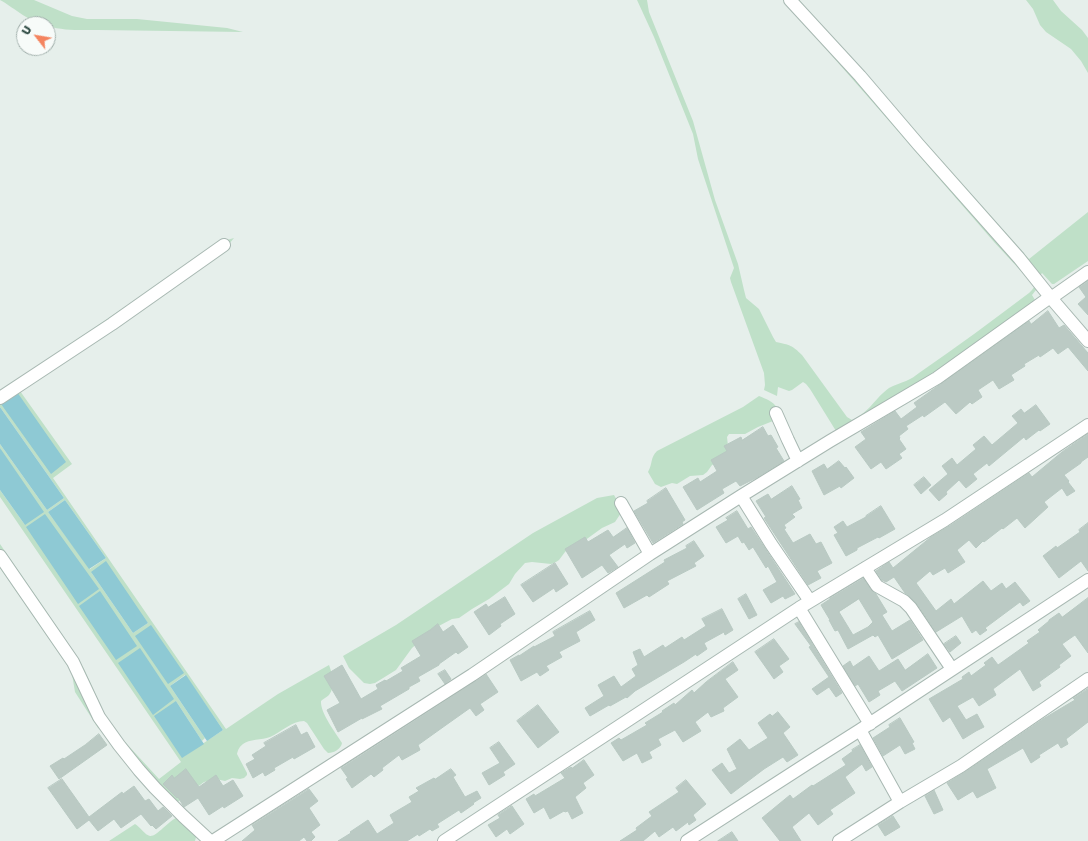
<!DOCTYPE html>
<html>
<head>
<meta charset="utf-8">
<style>
  body { margin:0 }
  #map { position:relative; width:1088px; height:841px; overflow:hidden; background:#e6efeb; font-family:"Golos Text",sans-serif }
  canvas { display:block }
  .north { position:absolute; left:16px; top:16px; width:40px; height:40px; box-sizing:border-box; background:#f7fbf9; border:1px solid #a3b1ad; border-radius:50%; rotate:301deg; font-size:11px; font-weight:700; line-height:16px; text-align:center; color:#24423a }
  .north::after { content:''; display:block; margin:auto; width:14px; height:18px; background:#f4845f; clip-path:polygon(50% 0,100% 100%,50% 72%,0 100%) }
</style>
</head>
<body>
<div id="map">
<canvas width="1088" height="841"></canvas>
<div class="north">U</div>
</div>
<script>
const context = document.querySelector('canvas').getContext('2d');
context.lineJoin = 'round';
function fill(path, color) {
  context.fillStyle = color;
  context.fill(path, 'evenodd');
}
function trace(path, color, width, dash) {
  context.strokeStyle = color;
  context.lineWidth = width;
  context.lineCap = dash ? 'butt' : 'round';
  context.setLineDash(dash || []);
  context.stroke(path);
}
fill(new Path2D(`
  M0,0H34L72,16L87,19H137L227,28L243,32L98,30C81,30 64,31 48,26V24C30,24 15,8 0,0Z
  M637,0H647L649,12L693,121L715,200L738,264L744,290L746,298L759,309L773,337L776,342C790,345 792,345 802,355L847,417L852,420C870,412 875,398 889,388C894,385 901,383 906,381C911,379 915,376 919,373C957,347 993,320 1029,293L1032,290L1034,287L1032,283L994,242L890,122L783,0H799L1029,259L1088,212V261L1054,284H1052L1042,273L1038,279L1041,294L1036,290L1032,295L1035,300L972,352L836,431L810,389L806,384L803,382L792,390L789,391L778,387L777,396L764,390L765,385L764,373L731,282L730,278L734,268L698,159L693,134L654,37Z
  M1026,0H1053L1061,11L1082,30L1088,38V73L1081,61L1071,49L1046,32L1040,25L1033,9Z
  M234,238L229,244L20,391L72,464L53,478L226,729L278,694L329,665C332,673 336,686 329,695C327,697 323,699 321,701C320,713 336,733 342,743C341,749 334,753 328,753L324,749L307,723L304,721C292,721 281,732 270,737C262,740 249,739 243,744C239,747 238,750 237,754L247,773V775L244,778L240,779L232,778L225,781L216,779L204,782L171,807L102,730L98,728L75,692L72,674L69,668L0,568V544L38,599L72,649L84,669L106,717L115,731L159,779L181,762L0,497V490L25,525L0,448V444L47,510L64,498L0,407V392L220,242ZM65,500L106,558L90,569L48,512ZM91,572L148,623L133,633ZM185,675L223,730L183,757L176,701L202,741L205,738L170,686Z
  M759,396C766,399 773,401 777,408L773,421L758,427L745,434H729L727,437L729,455L721,462L712,465L707,472L703,475L690,476L677,484L672,483L661,487L655,484L648,472C653,463 650,458 657,451L743,407Z
  M614,495L619,504L621,513L615,522L602,528L584,541L568,549L565,552L559,560L556,562L551,564L532,562L525,563L515,574L509,584L489,599L472,609L459,618L452,619L435,628L412,648L396,670L375,683L370,684L364,683L349,668L343,656L396,625L533,533L597,498Z
  M176,818L181,820L195,834L196,837L195,841H109L135,824C140,827 145,835 150,836C156,837 169,821 176,818Z`), '#bfe0c8');
fill(new Path2D(`
  M17,392L66,462L51,474L1,404Z
  M0,407L64,498L47,510L0,444Z
  M0,448L44,512L25,525L0,490Z
  M65,500L106,558L89,569L48,512Z
  M45,514L99,589L78,604L26,527Z
  M106,561L148,623L133,633L91,572Z
  M100,591L137,646L116,660L79,606Z
  M151,625L184,673L168,684L135,636Z
  M140,648L174,699L153,715L118,663Z
  M186,675L223,730L207,741L170,686Z
  M176,701L204,744L182,758L154,716Z`), '#8ec9d4');
const building = new Path2D(`
  M1088,281V315L1078,304L1086,297L1079,287Z
  M1048,311L1059,328L1064,325L1088,353V371L1068,347L1058,354L1053,348L1040,357L1039,355L1024,364L1025,366L1011,375L1014,380L999,389L993,380L978,390L982,397L972,404L970,402L956,414L945,402L924,417L923,415L906,426L908,429L899,436L900,438L899,439L906,449L899,454L902,458L886,469L881,462L871,469L855,447L866,439L861,432L895,411L901,419L917,407L914,403L1029,321L1031,324Z
  M1036,405L1050,424L1040,431L1039,430L1026,440L1024,437L989,466L987,463L973,474L977,479L966,488L959,480L946,492L947,494L939,501L929,490L948,474L942,466L952,458L957,465L976,449L973,445L984,436L992,445L1018,423L1012,416L1021,409L1024,413Z
  M763,427L768,436L771,435L778,447L776,448L784,461L756,478L740,486L736,481L722,489L724,493L697,510L683,487L698,478L700,482L717,471L711,460L727,451L724,446L741,437L742,440Z
  M1088,434V457L1081,462V463L1064,475L1069,481L1068,482L1075,491L1067,496L1062,488L1044,502L1048,507L1025,528L1017,518L1003,529L1002,528L984,542L983,541L976,548L969,540L957,550L965,562L948,573L945,568L933,575L930,571L916,583L936,611L951,599L954,604L983,581L991,591L1002,583L1006,589L1015,582L1030,601L1023,606L1020,602L985,628L987,630L980,635L976,630L972,633L962,616L936,632L917,604L909,596L905,593L894,577L886,582L882,580L876,571L889,562L893,568L931,537L951,525L1029,473L1032,477L1062,452Z
  M839,461L845,468L846,467L854,478L841,488L840,486L824,495L812,471L824,464L827,469Z
  M924,477L931,485L921,494L914,485Z
  M792,486L800,499L798,500L802,508L792,514L795,517L784,525L786,528L784,529L793,543L810,534L816,544L821,542L832,563L817,571L821,578L808,585L764,518L766,517L756,501L768,494L771,499Z
  M666,488L685,520L682,522L683,524L653,543L634,511L648,503L647,501Z
  M881,506L895,529L879,538L878,537L857,548V550L846,556L834,535L838,533L834,527L843,521L847,527L866,517V516Z
  M737,511L748,529L751,527L795,594L785,599L783,596L771,603L763,590L777,582L768,566L766,568L753,547L749,550L744,542L742,543L738,536L726,543L716,527L728,520L726,518Z
  M1088,523V571L1081,561L1059,578L1043,556L1056,546L1057,548L1080,532L1079,530Z
  M627,528L635,543L627,548L625,544L609,555L618,567L608,573L602,565L582,578L565,549L585,537L588,542L608,530L613,537Z
  M694,541L704,556L694,563L696,566L667,581L669,584L649,597L647,595L624,608L616,593L665,562L664,560L687,548L686,546Z
  M555,563L568,584L556,592L554,588L533,602L521,585Z
  M863,578L871,590L876,594L887,612L882,615L892,631L910,620L923,640L892,659L878,635L875,637L873,635L848,649L838,630L835,631L829,620H830L821,605L830,599V598ZM859,599L873,622L868,627L853,635L839,612Z
  M746,594L757,615L749,619L738,599Z
  M505,597L515,614L500,624L501,626L489,635L474,612L486,604L488,607Z
  M1088,598V653L1075,635L1062,644L1071,656L1059,665L1060,667L1039,682L1041,686L1033,691L1020,669L993,689L996,695L979,706L973,697L957,706L966,720L977,714L984,727L976,731L963,739L950,717L943,722L929,699L963,679L962,677L969,672L971,676L986,665L984,663L992,657L998,665L1029,643L1027,641L1040,632L1038,630L1049,621V620L1059,613L1062,617Z
  M722,609L733,630L725,635L724,632L704,643L707,649L697,656L696,654L684,662L635,691L627,698L626,697L610,706L609,705L590,716L585,708L604,696L598,685L614,676L621,687L636,676L632,669L638,665L633,652L640,649L644,657L663,645L665,648L682,637L684,640L706,626L702,619Z
  M590,611L595,620L576,632L580,641L559,652L562,657L546,666L549,670L540,676L537,672L521,681L510,660L519,655V656L534,646V647L555,636L553,632Z
  M799,622L842,693L836,697L829,687L817,695L812,689L829,677L809,647L811,646L795,624Z
  M438,624L443,632L453,625L468,647L458,654L456,652L439,664V665L418,677L420,681L409,687V689L380,706L382,709L362,719V718L338,732L327,710L340,703L324,676L342,665L361,699L378,689L376,685L385,680L386,681L403,671L401,668L421,656L412,641L430,630Z
  M956,636L961,643L950,652L944,644Z
  M774,639L789,659L779,666L783,672L774,679L755,652Z
  M928,654L937,668L902,691L895,681L878,691L880,695L869,702L858,684L855,686L843,666L850,661L853,667L869,656L879,671L898,659L905,670Z
  M733,662L738,670L725,679L738,697L723,708L724,711L711,717L708,712L695,722L701,731L683,742L675,730L658,739L661,745L649,752L652,758L642,763L637,753L623,761L611,743L619,738L621,740L647,725L645,723L663,712L662,711L674,703L675,705L692,690L694,693L706,682Z
  M445,670L451,679L445,684L438,674Z
  M486,674L498,692L480,704L484,710L476,716L470,708L446,725L418,745L420,750L402,760L399,755L382,768L383,770L374,777L371,774L352,788L346,779L348,778L341,768Z
  M1088,689V722L1066,739L1068,744L1061,748L1058,743L1039,755L1040,757L1031,763L1023,748L987,769L996,788L977,798L973,791L958,800L947,783L965,772L1043,719L1075,700L1073,698Z
  M538,705L559,732L538,748L517,721Z
  M778,712L790,727L783,733L798,755L787,762L783,757L764,769L731,794L712,770L722,763L729,773L737,769L727,749L740,739L749,750L768,738L758,723L770,714L772,716Z
  M900,718L914,742L912,743L915,749L905,754L900,745L883,756L873,738L890,727L889,725Z
  M296,725L301,735L307,732L315,747L294,759L293,757L274,768L275,770L265,776L263,772L253,778L246,764L255,759L252,755L266,746L264,743Z
  M99,734L107,745L59,779L50,766L63,758L64,759L85,745Z
  M499,742L515,764L503,772L505,775L489,785L482,773L500,763L490,748Z
  M860,745L872,767L866,771L862,764L845,777L855,793L830,810L833,814L818,825L809,813L792,827L801,841H780L762,818L790,795L793,799L812,785L813,786L846,765L842,759L853,751L852,750Z
  M584,760L594,775L583,783L586,788L575,797L583,813L572,819L568,811L565,812L564,811L550,819L544,807L534,813L526,799L534,794L535,796L565,778L561,773L571,767L572,768Z
  M186,769L199,787L216,775L223,786L233,780L243,796L224,808L223,806L209,815L198,798L184,807L178,797L177,798L163,784L172,775L174,778Z
  M451,769L456,775L453,777L465,797L477,791L481,798L473,803L474,804L461,813L459,810L437,824L439,827L432,831L430,829L419,836L418,834L407,841H338L351,833L350,832L368,820L377,834L394,823L390,815L412,802L409,797L419,791L416,788L434,778L435,779Z
  M62,779L89,817L122,792L123,794L134,786L145,801L149,799L158,811L163,807L172,816L156,829L152,825L151,826L141,814L121,828L114,819L98,831L89,820L77,829L48,788Z
  M686,780L706,804L693,815L696,820L689,825L688,822L676,831L673,827L659,837L655,831L643,841H620L637,830L636,828L652,816L649,812L679,792L676,788Z
  M309,789L318,801L309,808L320,825L311,832L315,837L311,841H307L304,837L299,841H242L255,830L252,825Z
  M934,790L943,810L934,814L925,796Z
  M512,806L524,824L510,834L507,829L496,837L488,825L500,818L498,815Z
  M893,816L900,827L885,836L878,825Z
  M732,832L738,841H718Z`);
fill(building, '#bbcac4');
trace(building, '#b8c9c2', 1);
const minor = new Path2D(`
  M790,0L860,76L918,144L1019,258L1051,298L1088,341
  M0,398L112,324L224,245
  M776,413L788,440L798,461
  M741,496L771,544L810,601
  M621,503L650,554
  M0,556L73,662L99,717L119,745L139,770L155,788L183,816L210,841
  M865,568L877,586L904,601L911,608L952,669
  M799,608L870,724
  M860,730L900,802
  M213,841L472,675L650,554L741,496L830,441L937,378L1046,300L1051,298L1088,272
  M444,841L799,608L945,520L1088,425
  M687,841L808,763L860,730L1088,580
  M839,841L900,802L961,766L1088,679`);
trace(minor, '#a8b8b2', 14);
trace(minor, '#fff', 12);
</script>
</body>
</html>
